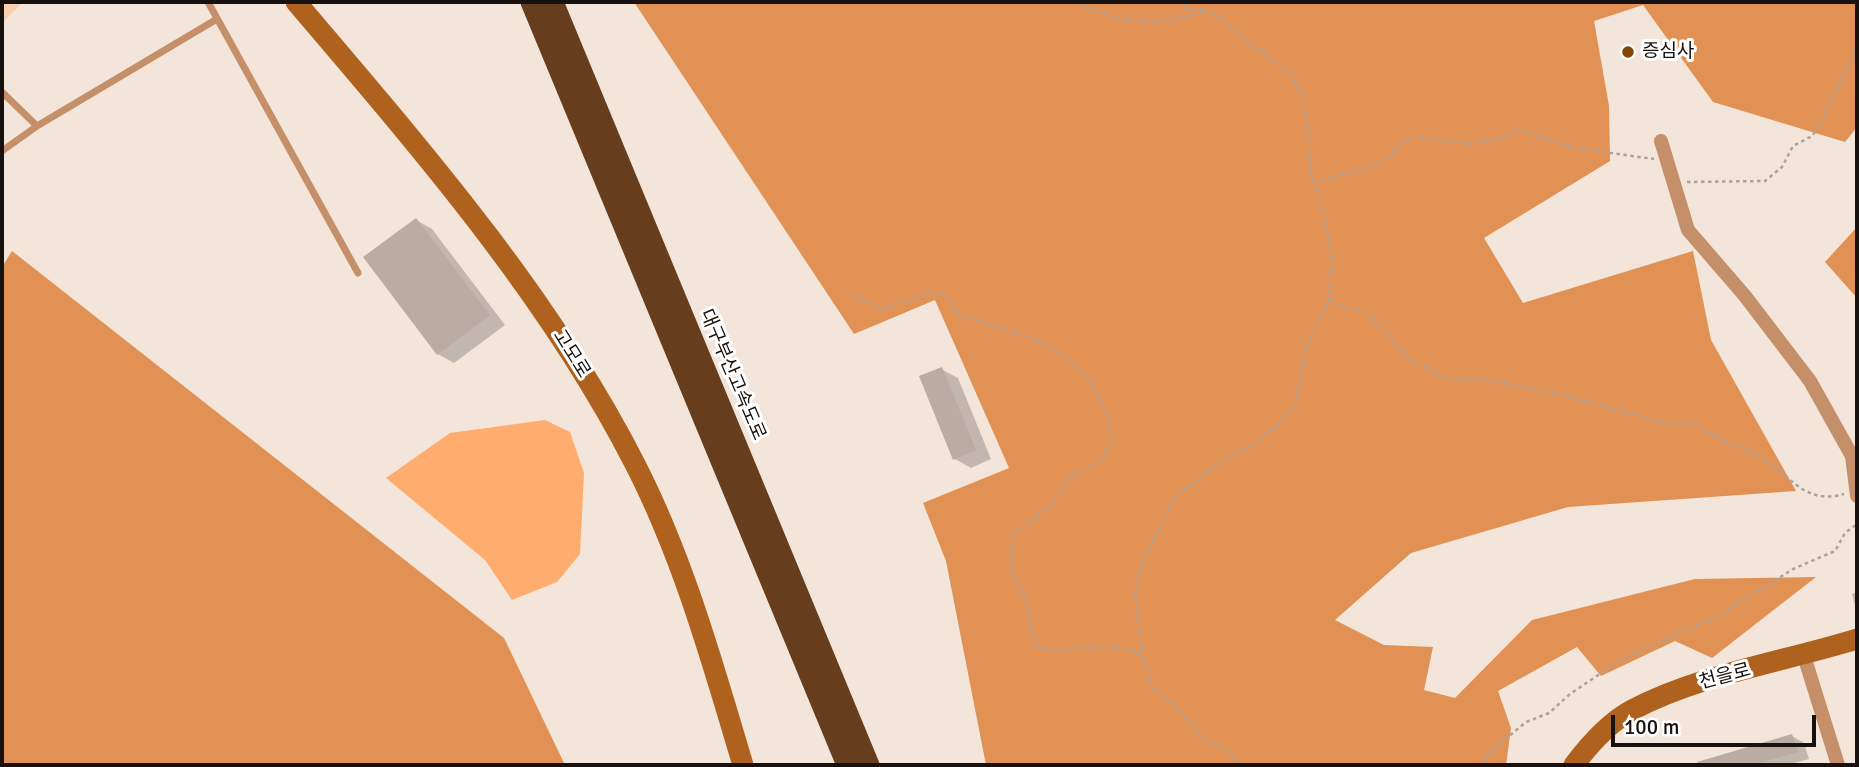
<!DOCTYPE html>
<html>
<head>
<meta charset="utf-8">
<style>
  body { margin:0 }
  #map { position:relative; width:1859px; height:767px; overflow:hidden; background:#f3e5da; font-family:Signika,sans-serif }
  canvas { display:block }
  .frame { position:absolute; inset:0; border:4px solid #17120f; pointer-events:none }
  .scale { position:absolute; left:1611px; top:715px; width:205px; height:32px; box-sizing:border-box; border:4px solid #17120f; border-top:0; padding-left:9px; font-size:21px; line-height:24px; white-space:nowrap; color:#17120f; -webkit-text-stroke:5px #fff; paint-order:stroke }
</style>
</head>
<body>
<div id="map">
<canvas width="1859" height="767"></canvas>
<div class="frame"></div>
<div class="scale">100 m</div>
</div>
<script>
const context = document.querySelector('canvas').getContext('2d');
context.lineJoin = 'round';
function fill(path, color) {
  context.fillStyle = color;
  context.fill(path, 'evenodd');
}
function trace(path, color, width, dash) {
  context.strokeStyle = color;
  context.lineWidth = width;
  context.lineCap = dash ? 'butt' : 'round';
  context.setLineDash(dash || []);
  context.stroke(path);
}
function write(font, color, halo, rows, align = 'center') {
  context.font = font + ' Signika,"Noto Sans KR",sans-serif';
  context.lineWidth = 6;
  context.setLineDash([]);
  context.textBaseline = 'middle';
  context.strokeStyle = halo;
  context.fillStyle = color;
  for (const [text, x, y, turn = 0] of rows) {
    context.save();
    context.translate(x, y);
    context.rotate((+turn || 0) * Math.PI / 180);
    context.textAlign = isNaN(turn) ? turn : align;
    if (halo) context.strokeText(text, 0, 0);
    context.fillText(text, 0, 0);
    context.restore();
  }
}
fill(new Path2D(`
  M2,2H23L2,23Z`), '#fbcead');
fill(new Path2D(`
  M634,2H1857V127L1845,142L1713,102L1643,5L1594,21L1609,106L1610,161L1484,238L1523,303L1693,251L1711,340L1796,491L1568,507L1411,553L1335,620L1384,645L1433,647L1424,690L1455,698L1532,620L1695,579L1816,577L1712,658L1675,641L1601,676L1577,647L1498,691L1511,728L1506,765H986L946,561L923,503L1009,468L935,300L854,334Z
  M1857,227V298L1825,262Z
  M12,251L504,638L565,765H2V267Z`), '#e19153');
fill(new Path2D(`
  M545,420L570,432L584,473L580,554L557,582L512,600L485,560L386,478L450,433Z`), '#ffad6f');
fill(new Path2D(`
  M416,220L432,229L505,325L454,363L438,354Z
  M941,369L958,378L991,459L971,468L955,459Z
  M1857,592V612L1852,594Z
  M1792,736L1804,743L1809,759L1787,765H1708L1714,759Z`), '#0003');
fill(new Path2D(`
  M416,218L490,315L437,355L363,257Z
  M942,367L976,450L953,460L919,376Z
  M1792,734L1798,752L1754,765H1697V762Z`), '#baaca2');
trace(new Path2D(`
  M1078,2C1116,26 1164,26 1206,11
  M1185,2L1187,10H1209L1292,76L1301,92L1307,118L1310,171L1323,209L1332,261L1329,302L1308,341L1295,407L1280,424L1250,446L1225,459L1175,497L1143,561L1135,592L1143,658L1151,683L1160,696L1172,703L1204,739L1227,750L1242,765
  M1687,182L1765,181L1782,167L1793,146L1812,136L1817,129L1857,48
  M1314,183L1386,161L1400,144L1414,136L1467,144L1499,139L1521,130L1574,148L1654,159
  M854,296L882,309L930,293L943,292L960,315L1023,335L1051,347L1090,380L1111,423L1110,443L1103,459L1074,475L1049,507L1016,533L1011,543L1012,572L1024,595L1036,647C1070,658 1111,633 1143,658
  M1330,300L1345,308L1367,311L1410,360L1452,380L1483,379L1563,395L1668,424H1697C1717,441 1738,445 1760,457C1790,473 1803,506 1844,494
  M1481,765L1491,751L1526,722L1549,713L1570,694L1622,659L1717,617L1793,569L1835,551L1845,533L1857,524`), '#ada199', 2.5, [3.5, 3.5]);
trace(new Path2D(`
  M208,2L358,273
  M2,92L37,126
  M2,151L37,126L217,19`), '#c48f69', 7);
trace(new Path2D(`
  M1661,141L1688,230L1745,296L1810,381L1852,456L1857,496
  M1804,656L1838,765`), '#c48f69', 14);
trace(new Path2D(`
  M296,2C420,148 549,295 636,466C684,560 713,665 743,765
  M1574,765C1589,745 1610,722 1632,710C1701,674 1783,662 1857,639`), '#ae621d', 21);
trace(new Path2D(`
  M531,2L847,765
  M553,2L869,765`), '#663e1d', 21);
for (const [x, y, r, color] of [
  [1628,52,7,"#834504"]
]) {
  const dot = new Path2D();
  dot.arc(x, y, r, 0, 2 * Math.PI);
  context.fillStyle = color;
  context.fill(dot);
  trace(dot, '#fff', 2.5);
}
write('19px', '#17120f', '#fff', [
  ["증심사",1642,52]
], 'left');
write('19px', '#17120f', '#fff', [
  ["고모로",571,354,58],
  ["대구부산고속도로",732,375,67],
  ["천을로",1725,677,-15]
]);
</script>
</body>
</html>
